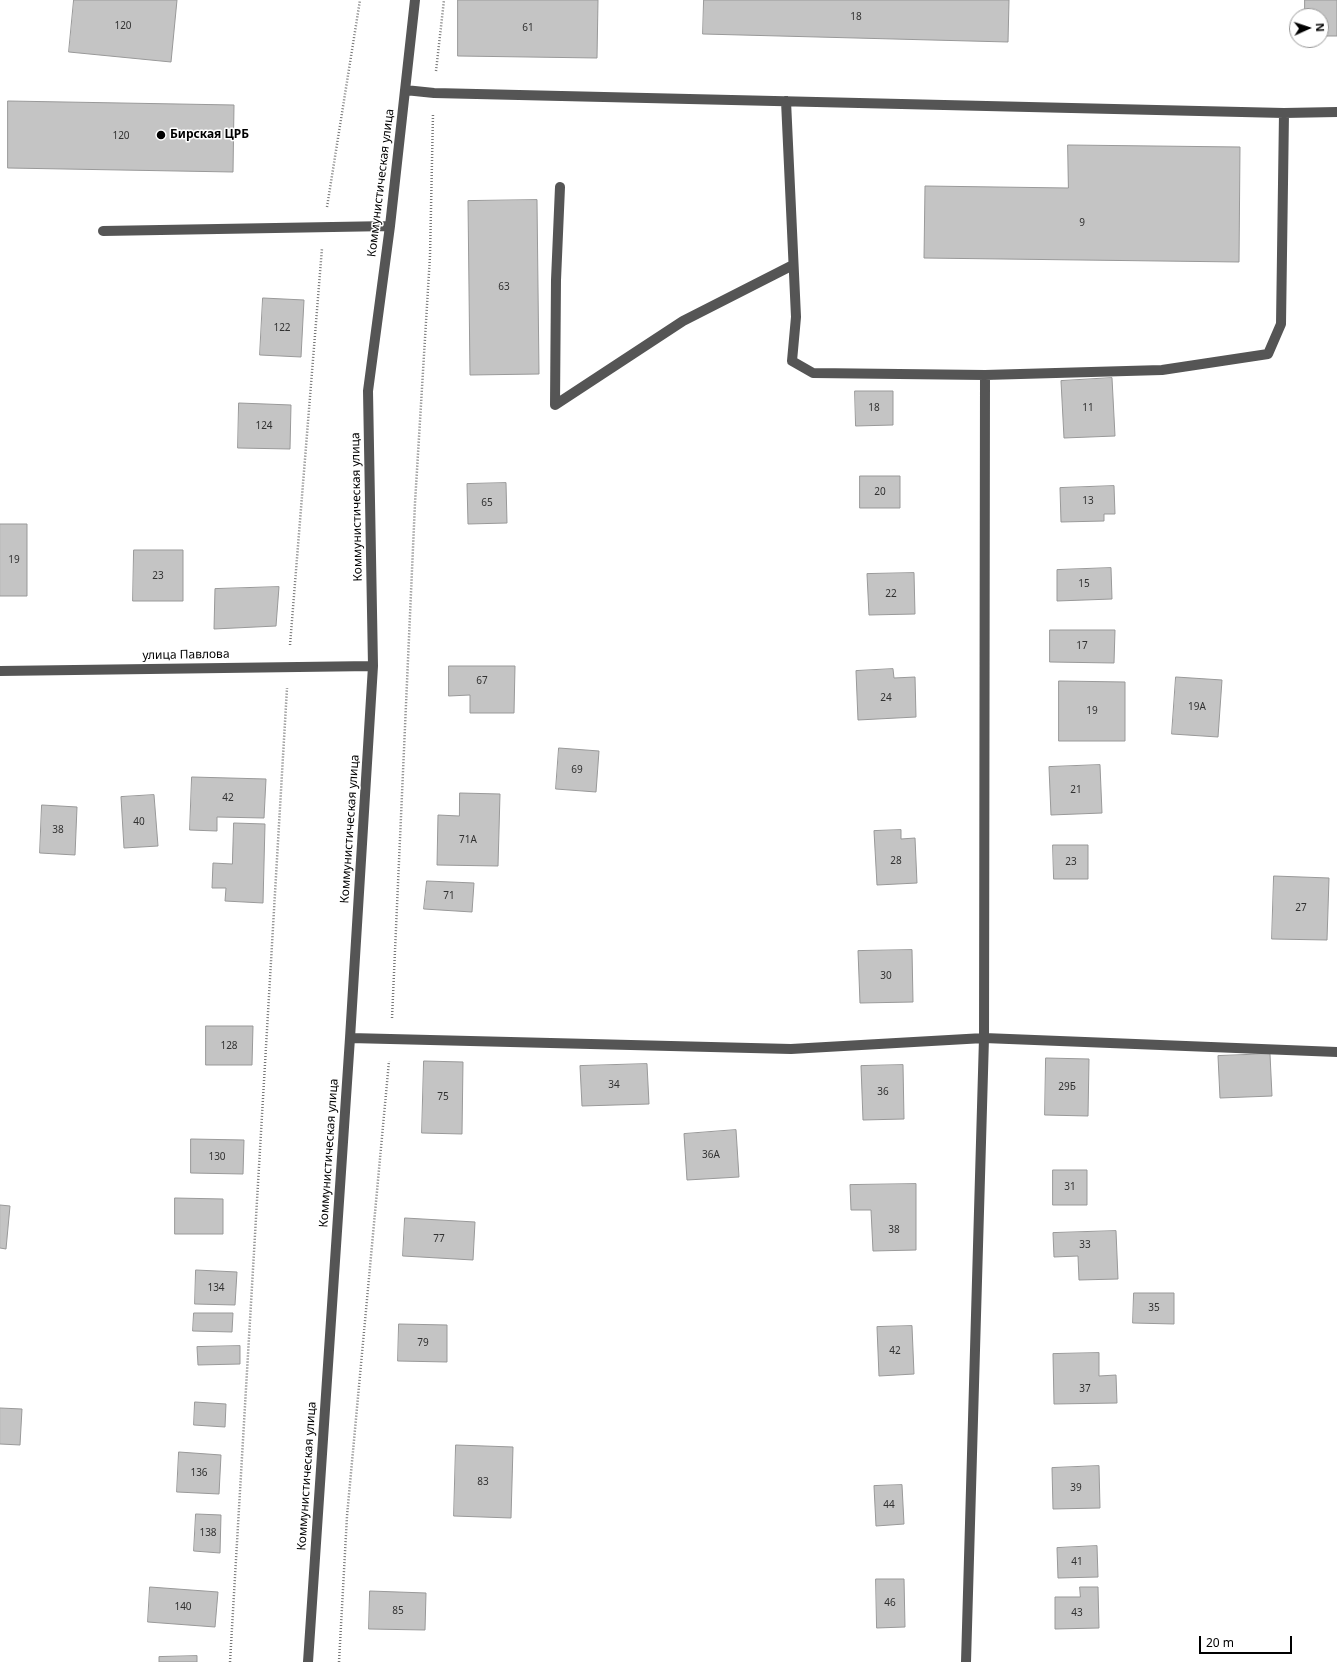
<!DOCTYPE html>
<html>
<head>
<meta charset="utf-8">
<style>
  body { margin:0 }
  #map { position:relative; width:1337px; height:1662px; overflow:hidden; background:#fff; font-family:"Noto Sans",sans-serif }
  canvas { display:block }
  .north { position:absolute; left:1289px; top:8px; width:40px; height:40px; box-sizing:border-box; background:#fff; border:1px solid #999; border-radius:50%; rotate:87deg; font-size:11px; font-weight:700; line-height:16px; text-align:center; color:#000 }
  .north::after { content:''; display:block; margin:auto; width:14px; height:18px; background:#000; clip-path:polygon(50% 0,100% 100%,50% 72%,0 100%) }
  .scale { position:absolute; left:1199px; top:1636px; width:93px; height:18px; box-sizing:border-box; border:2px solid #000; border-top:0; padding-left:5px; font-size:12px; line-height:14px; white-space:nowrap; color:#000; -webkit-text-stroke:3px #fff; paint-order:stroke }
</style>
</head>
<body>
<div id="map">
<canvas width="1337" height="1662"></canvas>
<div class="north">N</div>
<div class="scale">20 m</div>
</div>
<script>
const context = document.querySelector('canvas').getContext('2d');
context.lineJoin = 'round';
function fill(path, color) {
  context.fillStyle = color;
  context.fill(path, 'evenodd');
}
function trace(path, color, width, dash) {
  context.strokeStyle = color;
  context.lineWidth = width;
  context.lineCap = dash ? 'butt' : 'round';
  context.setLineDash(dash || []);
  context.stroke(path);
}
function write(font, color, halo, rows, align = 'center') {
  context.font = font + ' "Noto Sans",sans-serif';
  context.lineWidth = 3;
  context.setLineDash([]);
  context.textBaseline = 'middle';
  context.strokeStyle = halo;
  context.fillStyle = color;
  for (const [text, x, y, turn = 0] of rows) {
    context.save();
    context.translate(x, y);
    context.rotate((+turn || 0) * Math.PI / 180);
    context.textAlign = isNaN(turn) ? turn : align;
    if (halo) context.strokeText(text, 0, 0);
    context.fillText(text, 0, 0);
    context.restore();
  }
}
const building = new Path2D(`
  M74,0H177L171,62L69,52Z
  M458,0H598L597,58L458,56Z
  M704,0H1009L1008,42L703,34Z
  M1305,0H1337V36H1321V16H1305Z
  M8,101L234,105L233,172L8,168Z
  M1068,145L1240,147L1239,262L924,258L925,186L1068,188Z
  M537,200L539,374L470,375L468,201Z
  M263,298L304,300L301,357L260,355Z
  M1112,378L1115,436L1064,438L1061,381Z
  M855,391H893V425L856,426Z
  M239,403L291,405L290,449L238,448Z
  M860,476H900V508H860Z
  M506,483L507,523L468,524L467,484Z
  M1114,486L1115,514H1104V521L1061,522L1060,488Z
  M0,524H27V596H0Z
  M134,550H183V601H133Z
  M1111,568L1112,599L1057,601V570Z
  M914,573L915,614L869,615L867,574Z
  M279,587L276,626L214,629L215,589Z
  M1050,630H1115L1114,663L1050,662Z
  M449,666H515L514,713H470V695L449,696Z
  M893,669L894,678L915,677L916,717L858,720L856,671Z
  M1176,677L1222,680L1218,737L1172,734Z
  M1059,681L1125,682V741H1059Z
  M559,748L599,751L596,792L556,789Z
  M1100,765L1102,813L1051,815L1049,767Z
  M192,777L266,779L264,818L217,817V831L190,830Z
  M460,793L500,794L498,866L437,865L438,815L459,816Z
  M154,795L158,846L124,848L121,797Z
  M42,805L77,807L75,855L40,853Z
  M234,823L265,824L263,903L225,901L226,888H212L213,863L232,864Z
  M901,830V839L915,838L917,883L877,885L874,831Z
  M1053,845H1088V879H1054Z
  M1274,876L1329,878L1327,940L1272,939Z
  M427,881L474,883L472,912L424,909Z
  M912,950L913,1002L860,1003L858,951Z
  M206,1026H253L252,1065H206Z
  M1270,1054L1272,1096L1220,1098L1218,1056Z
  M1046,1058L1089,1059L1088,1116L1045,1115Z
  M424,1061L463,1062L462,1134L422,1133Z
  M647,1064L649,1104L582,1106L580,1066Z
  M903,1065L904,1119L863,1120L861,1066Z
  M736,1130L739,1177L687,1180L684,1134Z
  M191,1139L244,1140L243,1174L191,1173Z
  M1053,1170H1087V1205H1053Z
  M916,1184V1250L873,1251L871,1210H851L850,1185Z
  M175,1198L223,1199V1234H175Z
  M0,1205L10,1206L6,1249L0,1248Z
  M405,1218L475,1222L473,1260L403,1256Z
  M1116,1231L1118,1279L1079,1280L1078,1256L1054,1257L1053,1233Z
  M196,1270L237,1272L235,1305L195,1304Z
  M1134,1293H1174V1324L1133,1323Z
  M194,1313H233L232,1332L193,1331Z
  M399,1324L447,1325V1362L398,1361Z
  M912,1326L914,1374L879,1376L877,1327Z
  M240,1346V1364L198,1365L197,1347Z
  M1099,1353V1376L1116,1375L1117,1403L1054,1404L1053,1354Z
  M195,1402L226,1404L225,1427L194,1425Z
  M0,1408L22,1409L20,1445L0,1444Z
  M456,1445L513,1447L511,1518L454,1516Z
  M179,1452L221,1455L219,1494L177,1492Z
  M1099,1466L1100,1508L1053,1509L1052,1468Z
  M902,1485L904,1524L876,1526L874,1486Z
  M196,1514L221,1515L220,1553L194,1551Z
  M1097,1546L1098,1577L1058,1578L1057,1548Z
  M876,1579H904L905,1627L877,1628Z
  M150,1587L218,1592L215,1627L148,1622Z
  M1080,1587H1098L1099,1628L1055,1629V1597H1080Z
  M370,1591L426,1593L425,1630L369,1629Z
  M197,1656V1662H159V1657Z`);
fill(building, '#c4c4c4');
trace(building, '#999', 1);
trace(new Path2D(`
  M436,71L444,0
  M327,207L360,0
  M290,645L322,248
  M392,1018L415,503L430,256L433,114
  M230,1662L287,688
  M339,1662L347,1516L389,1061`), '#777', 2.5, [1, 2]);
trace(new Path2D(`
  M405,90L434,93L1284,113L1337,112
  M786,101L796,317L792,361L813,373L985,375L1162,370L1268,354L1281,324L1284,113
  M560,187L556,280L555,405L683,321L793,265
  M103,231L390,226
  M0,671L373,666
  M350,1038L791,1049L984,1038L1337,1052
  M308,1662L350,1038L373,666L368,391L390,226L415,0
  M966,1662L984,1038L985,375`), '#555', 10);
for (const [x, y, r, color] of [
  [161,135,5,"#000"]
]) {
  const dot = new Path2D();
  dot.arc(x, y, r, 0, 2 * Math.PI);
  context.fillStyle = color;
  context.fill(dot);
  trace(dot, '#fff', 1.5);
}
write('10px', '#313131', null, [
  ["18",856,17],
  ["120",123,26],
  ["61",528,28],
  ["120",121,136],
  ["9",1082,223],
  ["63",504,287],
  ["122",282,328],
  ["18",874,408],
  ["11",1088,408],
  ["124",264,426],
  ["20",880,492],
  ["13",1088,501],
  ["65",487,503],
  ["19",14,560],
  ["23",158,576],
  ["15",1084,584],
  ["22",891,594],
  ["17",1082,646],
  ["67",482,681],
  ["24",886,698],
  ["19А",1197,707],
  ["19",1092,711],
  ["69",577,770],
  ["21",1076,790],
  ["42",228,798],
  ["40",139,822],
  ["38",58,830],
  ["71А",468,840],
  ["28",896,861],
  ["23",1071,862],
  ["71",449,896],
  ["27",1301,908],
  ["30",886,976],
  ["128",229,1046],
  ["34",614,1085],
  ["29Б",1067,1087],
  ["36",883,1092],
  ["75",443,1097],
  ["36А",711,1155],
  ["130",217,1157],
  ["31",1070,1187],
  ["38",894,1230],
  ["77",439,1239],
  ["33",1085,1245],
  ["134",216,1288],
  ["35",1154,1308],
  ["79",423,1343],
  ["42",895,1351],
  ["37",1085,1389],
  ["136",199,1473],
  ["83",483,1482],
  ["39",1076,1488],
  ["44",889,1505],
  ["138",208,1533],
  ["41",1077,1562],
  ["46",890,1603],
  ["140",183,1607],
  ["85",398,1611],
  ["43",1077,1613]
]);
write('bold 12px', '#000', '#fff', [
  ["Бирская ЦРБ",170,135]
], 'left');
write('12px', '#000', '#fff', [
  ["Коммунистическая улица",381,183,-83],
  ["Коммунистическая улица",357,507,-91],
  ["улица Павлова",186,655,-1],
  ["Коммунистическая улица",350,829,-86],
  ["Коммунистическая улица",329,1153,-86],
  ["Коммунистическая улица",307,1476,-86]
]);
</script>
</body>
</html>
